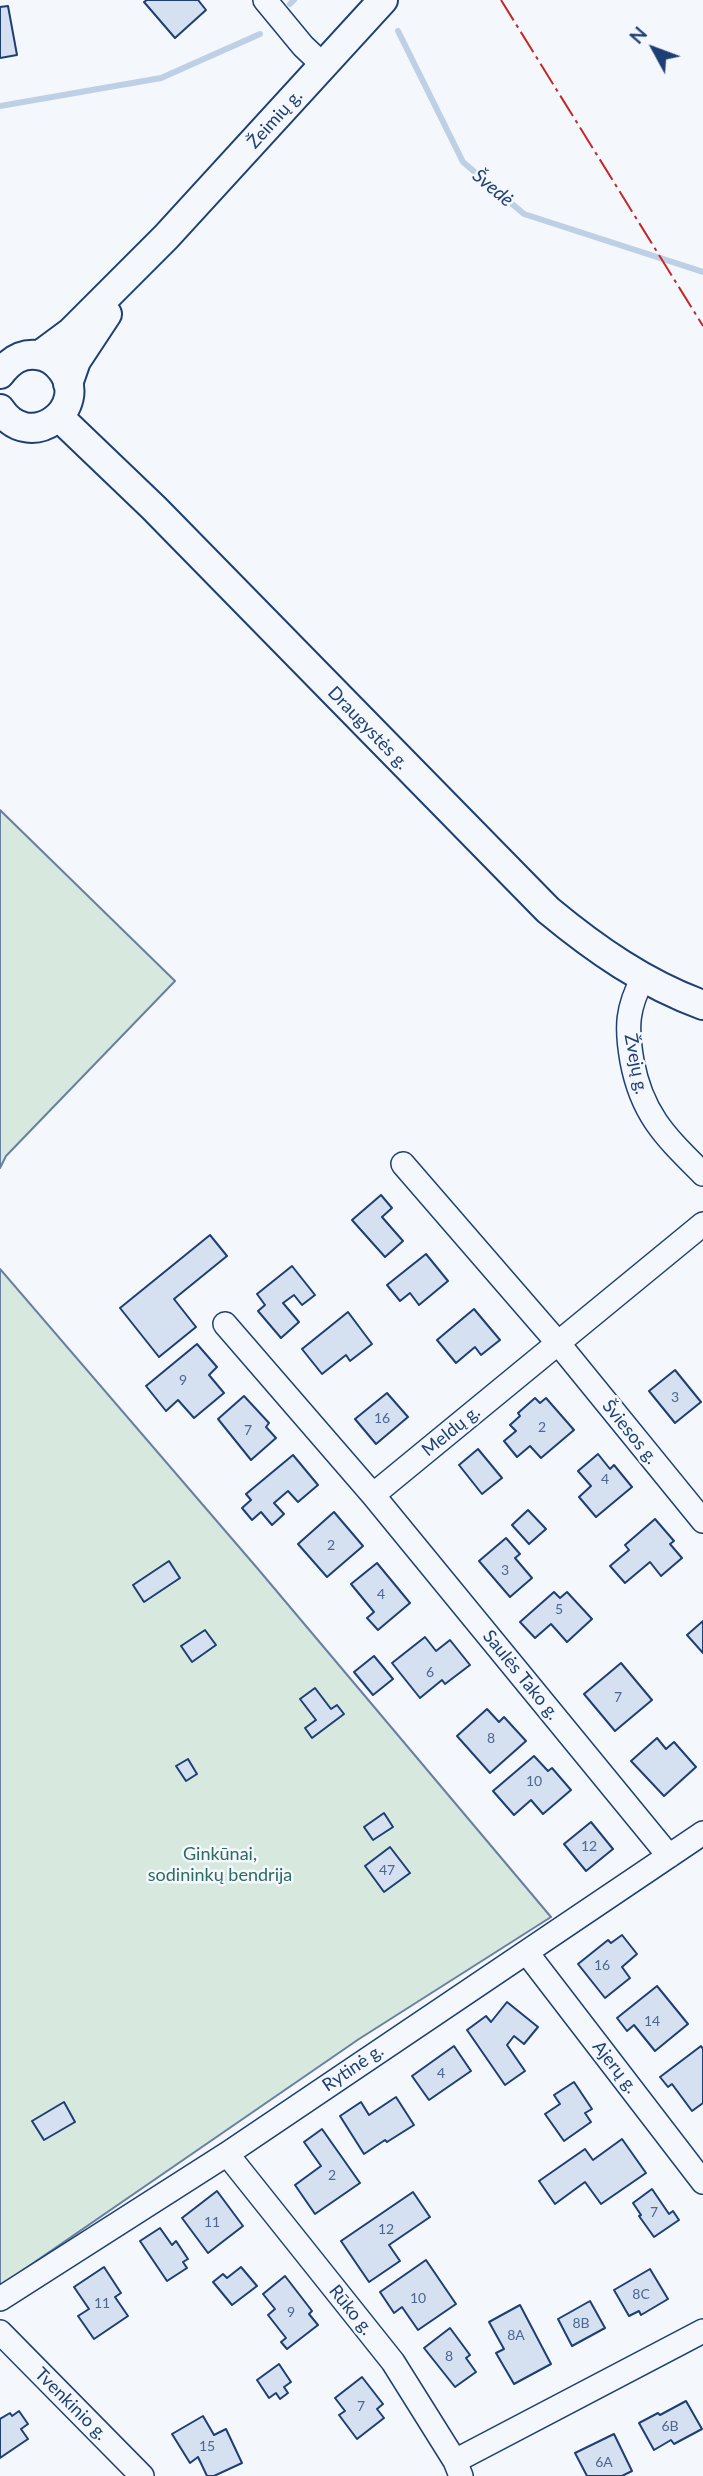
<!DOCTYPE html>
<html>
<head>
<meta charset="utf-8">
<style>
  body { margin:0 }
  #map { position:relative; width:703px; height:2476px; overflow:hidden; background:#f4f7fb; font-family:Lato,sans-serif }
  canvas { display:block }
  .north { position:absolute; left:619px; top:14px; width:70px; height:70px; -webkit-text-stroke:5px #f4f7fb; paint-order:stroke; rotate:311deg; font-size:19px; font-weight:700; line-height:28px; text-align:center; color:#1d3f73 }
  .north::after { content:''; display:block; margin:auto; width:24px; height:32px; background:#1d3f73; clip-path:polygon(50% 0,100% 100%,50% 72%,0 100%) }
</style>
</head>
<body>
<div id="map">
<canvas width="703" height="2476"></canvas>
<div class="north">N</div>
</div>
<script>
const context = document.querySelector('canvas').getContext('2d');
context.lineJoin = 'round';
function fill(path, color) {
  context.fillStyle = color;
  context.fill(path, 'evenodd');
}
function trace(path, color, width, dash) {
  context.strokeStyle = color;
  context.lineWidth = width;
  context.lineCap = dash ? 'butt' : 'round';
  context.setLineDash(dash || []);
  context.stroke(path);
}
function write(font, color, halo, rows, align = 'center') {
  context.font = font + ' Lato,sans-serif';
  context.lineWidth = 5;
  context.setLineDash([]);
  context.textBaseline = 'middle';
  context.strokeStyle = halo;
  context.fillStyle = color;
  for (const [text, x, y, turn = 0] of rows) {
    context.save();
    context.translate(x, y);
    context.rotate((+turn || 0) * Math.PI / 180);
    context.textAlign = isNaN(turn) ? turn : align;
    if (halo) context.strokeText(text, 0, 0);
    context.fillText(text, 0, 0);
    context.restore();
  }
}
const green = new Path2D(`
  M0,810L175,981L6,1156L0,1168Z
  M0,1269L258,1569L551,1917L359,2039L0,2286Z`);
fill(green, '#d7e8df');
trace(green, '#687fa3', 2);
trace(new Path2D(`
  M290,4L294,0
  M398,31L463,162L524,214L703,272
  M0,106L161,78L260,34`), '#bed0e5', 6);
const building = new Path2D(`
  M147,0H198L206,10L175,38L144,2Z
  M8,6L17,55L0,58V7Z
  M381,1195L392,1208L382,1217L403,1241L385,1257L352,1220Z
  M210,1235L227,1256L174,1299L196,1327L159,1357L120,1308Z
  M426,1254L448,1281L419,1305L410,1293L400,1301L387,1285Z
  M292,1266L315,1295L302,1305L294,1295L283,1303L299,1322L281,1338L258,1311L265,1305L257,1294Z
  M474,1309L500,1340L481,1355L475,1347L456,1363L437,1340Z
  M348,1312L372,1344L350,1361L346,1355L322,1374L302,1349Z
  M197,1344L217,1367L209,1375L224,1393L194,1418L178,1400L166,1411L146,1386Z
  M675,1370L701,1402L675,1423L649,1391Z
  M387,1393L408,1417L376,1444L355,1419Z
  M244,1396L269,1423L266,1427L276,1438L251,1460L218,1419Z
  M535,1398L540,1403L546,1398L574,1430L541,1458L530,1446L517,1457L504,1441L516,1431L510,1425L520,1416L518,1413Z
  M478,1449L502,1478L482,1494L459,1465Z
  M598,1454L610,1469L614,1465L632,1487L596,1517L579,1497L591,1486L578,1471Z
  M293,1455L318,1485L298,1502L288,1491L274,1503L284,1514L272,1525L261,1512L252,1520L242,1508L251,1500L246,1494Z
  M528,1510L546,1529L529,1544L512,1525Z
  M334,1512L363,1546L327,1577L298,1544Z
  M655,1519L674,1541L670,1544L682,1558L661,1576L650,1562L625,1583L610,1566L629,1550L625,1545Z
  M506,1538L520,1554L515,1558L532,1578L510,1597L479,1561Z
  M169,1561L180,1578L144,1602L133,1585Z
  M377,1563L410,1603L378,1630L367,1618L374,1612L351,1584Z
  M554,1592L560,1598L567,1592L592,1619L567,1642L551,1624L535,1638L520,1622Z
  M703,1621V1653L687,1635Z
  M205,1630L216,1645L192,1662L181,1646Z
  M425,1637L436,1651L450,1640L470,1665L445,1684L442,1680L420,1698L392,1663Z
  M374,1656L393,1679L373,1695L354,1672Z
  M621,1663L652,1700L615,1731L584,1694Z
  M315,1688L331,1709L337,1705L344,1714L312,1738L305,1728L316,1720L300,1699Z
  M487,1709L499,1722L504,1717L526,1741L490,1773L457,1736Z
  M657,1738L666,1749L674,1742L696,1767L664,1796L631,1761Z
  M534,1756L548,1771L552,1768L571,1790L543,1814L531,1800L514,1815L493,1791Z
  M188,1759L197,1774L186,1781L176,1766Z
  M384,1813L393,1827L373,1840L364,1827Z
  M591,1822L613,1849L586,1871L564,1844Z
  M390,1847L410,1873L384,1892L365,1866Z
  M622,1935L637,1954L622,1967L630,1978L605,1998L578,1964L608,1940L611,1943Z
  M657,1986L688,2024L655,2051L634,2025L627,2031L617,2018Z
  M507,2002L538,2027L524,2044L514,2036L507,2045L525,2071L505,2085L467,2030L486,2016L491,2022Z
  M454,2046L471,2071L429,2100L412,2076Z
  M701,2046L703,2049V2103L692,2111L672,2084L668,2087L660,2077Z
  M574,2082L592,2109L585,2113L591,2122L564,2141L545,2114L560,2104L554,2095Z
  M396,2097L414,2125L387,2142L385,2140L364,2154L340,2116L361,2102L369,2115Z
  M64,2102L75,2122L44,2140L32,2121Z
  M322,2129L360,2183L315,2214L295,2185L321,2166L304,2142Z
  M622,2139L646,2173L601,2204L585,2182L555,2204L539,2181L585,2149L593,2160Z
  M652,2189L669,2214L673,2211L679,2220L654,2237L639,2216L641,2215L633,2203Z
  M217,2191L243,2226L208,2253L182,2218Z
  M413,2192L430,2217L389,2245L400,2261L369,2282L341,2241Z
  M160,2228L172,2245L176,2241L188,2259L183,2262L187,2268L167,2281L140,2241Z
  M426,2260L456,2304L418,2330L402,2307L394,2313L380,2292Z
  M104,2267L121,2293L115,2297L128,2316L94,2339L78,2316L89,2309L74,2287Z
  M241,2267L257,2286L232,2305L213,2282L223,2274L227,2278Z
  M650,2269L668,2299L641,2315L639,2311L629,2316L614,2290Z
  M285,2276L312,2311L309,2314L318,2325L287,2349L281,2342L286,2338L268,2315L275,2309L263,2294Z
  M590,2301L605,2328L572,2346L558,2319Z
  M520,2305L551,2364L514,2384L496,2353L504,2349L489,2322Z
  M450,2328L470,2355L466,2358L476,2372L455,2387L424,2348Z
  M279,2364L291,2382L284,2387L288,2393L280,2399L276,2393L269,2398L257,2380Z
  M362,2377L383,2404L377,2409L384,2418L357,2439L339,2415L345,2411L335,2398Z
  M686,2401L702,2429L674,2444L671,2440L654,2450L639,2423L658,2413L660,2415Z
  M19,2411L28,2424L21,2429L28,2439L0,2458V2419L10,2413L12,2416Z
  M203,2416L214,2435L226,2429L242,2463L214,2476H207L198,2457L190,2463L172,2434Z
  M614,2434L632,2471L622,2476H587L575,2453Z`);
fill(building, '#d5e0f0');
trace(building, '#1d3f73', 2);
const minor = new Path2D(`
  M265,0L303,46L323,65
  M643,978C627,1008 626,1027 632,1061C642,1115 666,1137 703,1174
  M403,1164L558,1343L703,1521
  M225,1324L373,1495L703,1224
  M373,1495L669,1856
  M527,1953L703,2182
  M227,2154L393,2362L455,2461L461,2476
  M0,2299L227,2154L703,1833
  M0,2332L142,2476
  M455,2461L703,2331`);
const major = new Path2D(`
  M40,355L71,332L166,237L383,0
  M0,374C10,361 21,353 37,355C47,356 55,361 61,369C92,407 30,455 0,409
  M68,384L76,361L107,314
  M59,417L154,508L548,910C595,949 645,984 703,1005`);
trace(minor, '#1d3f73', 26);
trace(major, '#1d3f73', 32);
trace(minor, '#f4f7fb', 23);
trace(major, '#f4f7fb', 28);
trace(new Path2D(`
  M501,0L703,326`), '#c62828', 2, [24, 5, 3.5, 5]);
write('14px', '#4b6792', null, [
  ["9",183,1380],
  ["3",675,1397],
  ["16",382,1418],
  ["2",542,1427],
  ["7",248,1430],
  ["4",605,1479],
  ["2",331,1545],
  ["3",505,1570],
  ["4",381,1594],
  ["5",559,1609],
  ["6",430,1672],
  ["7",618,1697],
  ["8",491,1738],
  ["10",534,1781],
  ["12",589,1846],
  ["47",387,1870],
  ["16",602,1965],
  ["14",652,2021],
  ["4",441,2073],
  ["2",332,2175],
  ["7",654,2212],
  ["11",212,2222],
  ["12",386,2229],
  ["8C",641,2294],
  ["10",418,2298],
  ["11",102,2303],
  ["9",291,2312],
  ["8B",581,2323],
  ["8A",516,2335],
  ["8",449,2356],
  ["7",361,2406],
  ["6B",670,2426],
  ["15",207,2446],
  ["6A",604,2462]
]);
write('18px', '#1d3f73', '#f4f7fb', [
  ["Žeimių g.",275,119,-48],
  ["Draugystės g.",368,728,46],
  ["Žvejų g.",636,1064,79],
  ["Meldų g.",451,1431,-39],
  ["Šviesos g.",630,1432,51],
  ["Saulės Tako g.",521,1675,51],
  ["Ajerų g.",615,2067,52],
  ["Rytinė g.",353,2068,-34],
  ["Rūko g.",351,2310,51],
  ["Tvenkinio g.",71,2404,45]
]);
write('18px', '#2c6c60', '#f4f7fb', [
  ["Ginkūnai,",220,1854],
  ["sodininkų bendrija",220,1875]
]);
write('italic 19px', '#1d3f73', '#f4f7fb', [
  ["Švedė",493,188,40]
]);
</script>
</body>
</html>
